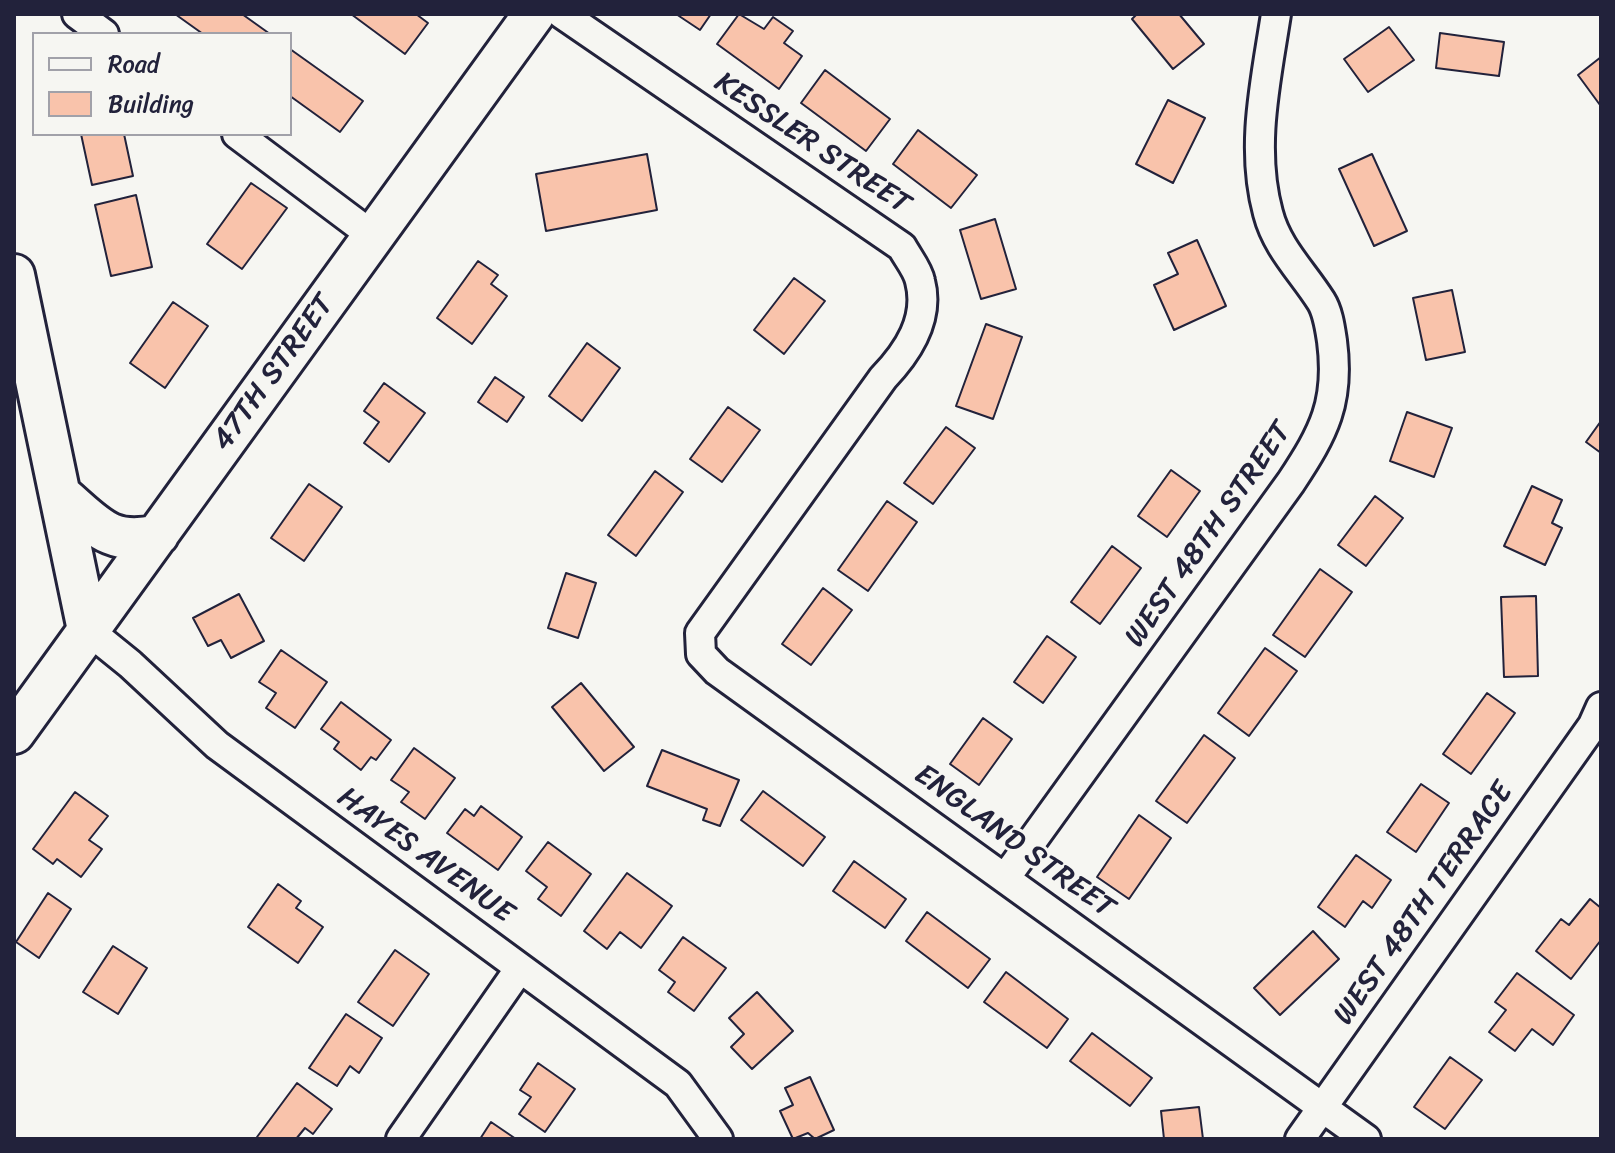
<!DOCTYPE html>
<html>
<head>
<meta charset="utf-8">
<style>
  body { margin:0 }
  #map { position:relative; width:1615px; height:1153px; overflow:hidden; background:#f6f6f2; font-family:Sriracha,sans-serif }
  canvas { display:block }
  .frame { position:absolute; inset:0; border:16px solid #22223b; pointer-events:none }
  .legend { position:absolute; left:32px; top:32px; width:260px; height:104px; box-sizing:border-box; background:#f6f6f2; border:2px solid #a1a1a9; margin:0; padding:10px 14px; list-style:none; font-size:24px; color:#22223b }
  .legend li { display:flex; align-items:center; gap:16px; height:40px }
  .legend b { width:40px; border:2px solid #a1a1a9 }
</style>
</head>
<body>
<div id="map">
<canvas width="1615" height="1153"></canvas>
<div class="frame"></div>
<ul class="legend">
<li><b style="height:10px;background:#f6f6f2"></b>Road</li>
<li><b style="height:22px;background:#f9c3ab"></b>Building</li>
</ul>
</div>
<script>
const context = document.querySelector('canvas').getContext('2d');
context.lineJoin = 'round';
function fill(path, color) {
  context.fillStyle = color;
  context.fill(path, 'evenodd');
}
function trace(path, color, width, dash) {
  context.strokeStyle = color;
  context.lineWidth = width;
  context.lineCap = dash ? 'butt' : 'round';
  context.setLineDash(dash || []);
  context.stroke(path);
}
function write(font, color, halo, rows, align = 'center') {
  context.font = font + ' Sriracha,sans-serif';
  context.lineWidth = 6;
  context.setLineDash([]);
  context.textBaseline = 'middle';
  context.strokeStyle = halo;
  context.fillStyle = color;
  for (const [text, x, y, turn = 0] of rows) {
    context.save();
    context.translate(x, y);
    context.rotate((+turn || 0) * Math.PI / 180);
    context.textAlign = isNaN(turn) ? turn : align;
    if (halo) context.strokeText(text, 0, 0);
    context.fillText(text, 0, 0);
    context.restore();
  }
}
const building = new Path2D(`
  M175,14H242L270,34H203Z
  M351,14H416L428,23L405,54Z
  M676,14H711L700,30Z
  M739,14L764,29L773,17L793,31L784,43L802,56L779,89L717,44Z
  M1137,14H1179L1204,44L1173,69L1132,19Z
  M1389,27L1414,60L1368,92L1344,59Z
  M1440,33L1504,42L1499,76L1436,68Z
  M290,49L363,101L340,132L290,96Z
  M1601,57V105H1600L1578,75Z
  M825,70L890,119L866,151L801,103Z
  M1168,100L1205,118L1173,183L1136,164Z
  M918,130L977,175L951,208L893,164Z
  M81,134H124L133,176L92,185Z
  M647,154L657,210L546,231L536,174Z
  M1372,154L1407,231L1374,246L1339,169Z
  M251,183L287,208L242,269L207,244Z
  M136,195L152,267L111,276L95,205Z
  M995,219L1016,289L981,299L960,230Z
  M1197,240L1226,306L1174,330L1154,285L1178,274L1168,253Z
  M478,261L498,275L491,284L507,296L472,344L437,318Z
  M794,278L825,301L784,354L754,330Z
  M1452,290L1465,352L1426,360L1413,298Z
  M173,302L208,326L165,388L130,363Z
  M986,324L1022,337L993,419L956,406Z
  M587,343L620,368L582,421L549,396Z
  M495,377L524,397L507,422L478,402Z
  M384,383L425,413L389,462L364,443L379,422L364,411Z
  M728,407L760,430L722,482L690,459Z
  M1407,412L1452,428L1434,477L1390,461Z
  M1601,421V453L1586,442Z
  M946,427L975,448L933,504L904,483Z
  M1171,470L1200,491L1167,537L1138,516Z
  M655,471L683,492L636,556L608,535Z
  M309,484L342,507L304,561L271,538Z
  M1532,486L1562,500L1552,523L1562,528L1545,565L1504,546Z
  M1375,496L1403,518L1366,566L1338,545Z
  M887,501L917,522L868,591L838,570Z
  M1112,546L1141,568L1100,624L1071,602Z
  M1320,569L1352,592L1305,657L1273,635Z
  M566,573L596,583L578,638L548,628Z
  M823,588L852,610L811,665L782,644Z
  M239,594L264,641L231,658L221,640L208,646L193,618Z
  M1536,596L1538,676L1504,677L1501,597Z
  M1047,636L1076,657L1043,703L1014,682Z
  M1265,648L1297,671L1249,736L1218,713Z
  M281,650L327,682L295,728L266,708L276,693L259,682Z
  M581,683L634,747L604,771L552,707Z
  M1487,693L1515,713L1471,774L1443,754Z
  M341,702L391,740L376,760L371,757L361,770L334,749L339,742L321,729Z
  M983,718L1012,739L979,785L950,764Z
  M1204,735L1235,758L1187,823L1156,801Z
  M414,748L455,778L425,819L401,802L409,792L391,780Z
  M662,750L739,780L720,826L703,820L707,809L647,786Z
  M1421,784L1449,803L1416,852L1387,832Z
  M763,791L825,837L803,866L741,820Z
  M75,792L108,816L89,840L102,849L81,877L57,859L53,864L33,849Z
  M481,806L522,837L498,870L447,833L465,809L474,816Z
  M1139,815L1171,838L1129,899L1097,877Z
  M548,842L591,874L561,916L538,899L547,887L526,871Z
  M1356,855L1391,880L1372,908L1363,901L1345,927L1318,907Z
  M854,861L906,899L885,928L833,891Z
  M627,873L672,906L641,948L620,932L607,949L584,931Z
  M278,884L301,901L296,908L323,927L298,963L248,927Z
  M48,893L71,909L39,958L16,942Z
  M1590,899L1601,908V940L1571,979L1536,951L1561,919L1569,925Z
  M927,912L990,959L968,988L906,941Z
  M1313,931L1339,959L1280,1015L1254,988Z
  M683,937L726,968L694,1011L668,992L675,982L659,970Z
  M113,946L147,968L118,1014L83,992Z
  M395,950L429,974L393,1026L358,1002Z
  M1006,972L1068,1019L1047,1048L984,1002Z
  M1517,973L1574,1015L1553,1045L1532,1029L1515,1051L1489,1032L1506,1010L1495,1002Z
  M757,992L793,1031L752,1069L731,1047L744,1034L729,1018Z
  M346,1014L382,1038L359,1073L350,1066L337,1086L309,1068Z
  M1092,1033L1152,1078L1130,1106L1070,1061Z
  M1450,1057L1482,1080L1445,1129L1414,1107Z
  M538,1063L575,1089L545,1132L519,1114L531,1097L520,1090Z
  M810,1077L834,1130L815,1139L808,1133L793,1139L780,1111L793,1105L785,1088Z
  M297,1083L332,1109L313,1134L305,1128L296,1139H260L257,1137Z
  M1199,1107L1203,1139H1164L1161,1111Z
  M491,1122L516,1139H480Z`);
fill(building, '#f9c3ab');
trace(building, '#22223b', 2);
const minor = new Path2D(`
  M77,14L104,34
  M562,14L902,247C908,258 918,270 920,281C930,319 908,352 883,378L700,633L701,654L717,671L1366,1139
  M237,134L373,236
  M88,630L130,664L217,745L678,1084L718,1139
  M1006,877L1291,482C1324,432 1340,402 1332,341C1330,328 1328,312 1321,301C1302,271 1277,248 1268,213C1250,147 1266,80 1276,14
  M401,1139L520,968
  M1300,1139L1593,725L1601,707`);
const secondary = new Path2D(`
  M14,275L88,630
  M62,496C96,525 110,547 158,535
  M14,733L534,14`);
trace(minor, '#22223b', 34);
trace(secondary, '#22223b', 46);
trace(minor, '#f6f6f2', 28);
trace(secondary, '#f6f6f2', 40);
write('30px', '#22223b', '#f6f6f2', [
  ["KESSLER STREET",812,144,34],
  ["47TH STREET",274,373,-54],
  ["WEST 48TH STREET",1209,535,-55],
  ["ENGLAND STREET",1014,842,36],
  ["HAYES AVENUE",425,856,36],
  ["WEST 48TH TERRACE",1424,904,-55]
]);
</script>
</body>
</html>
